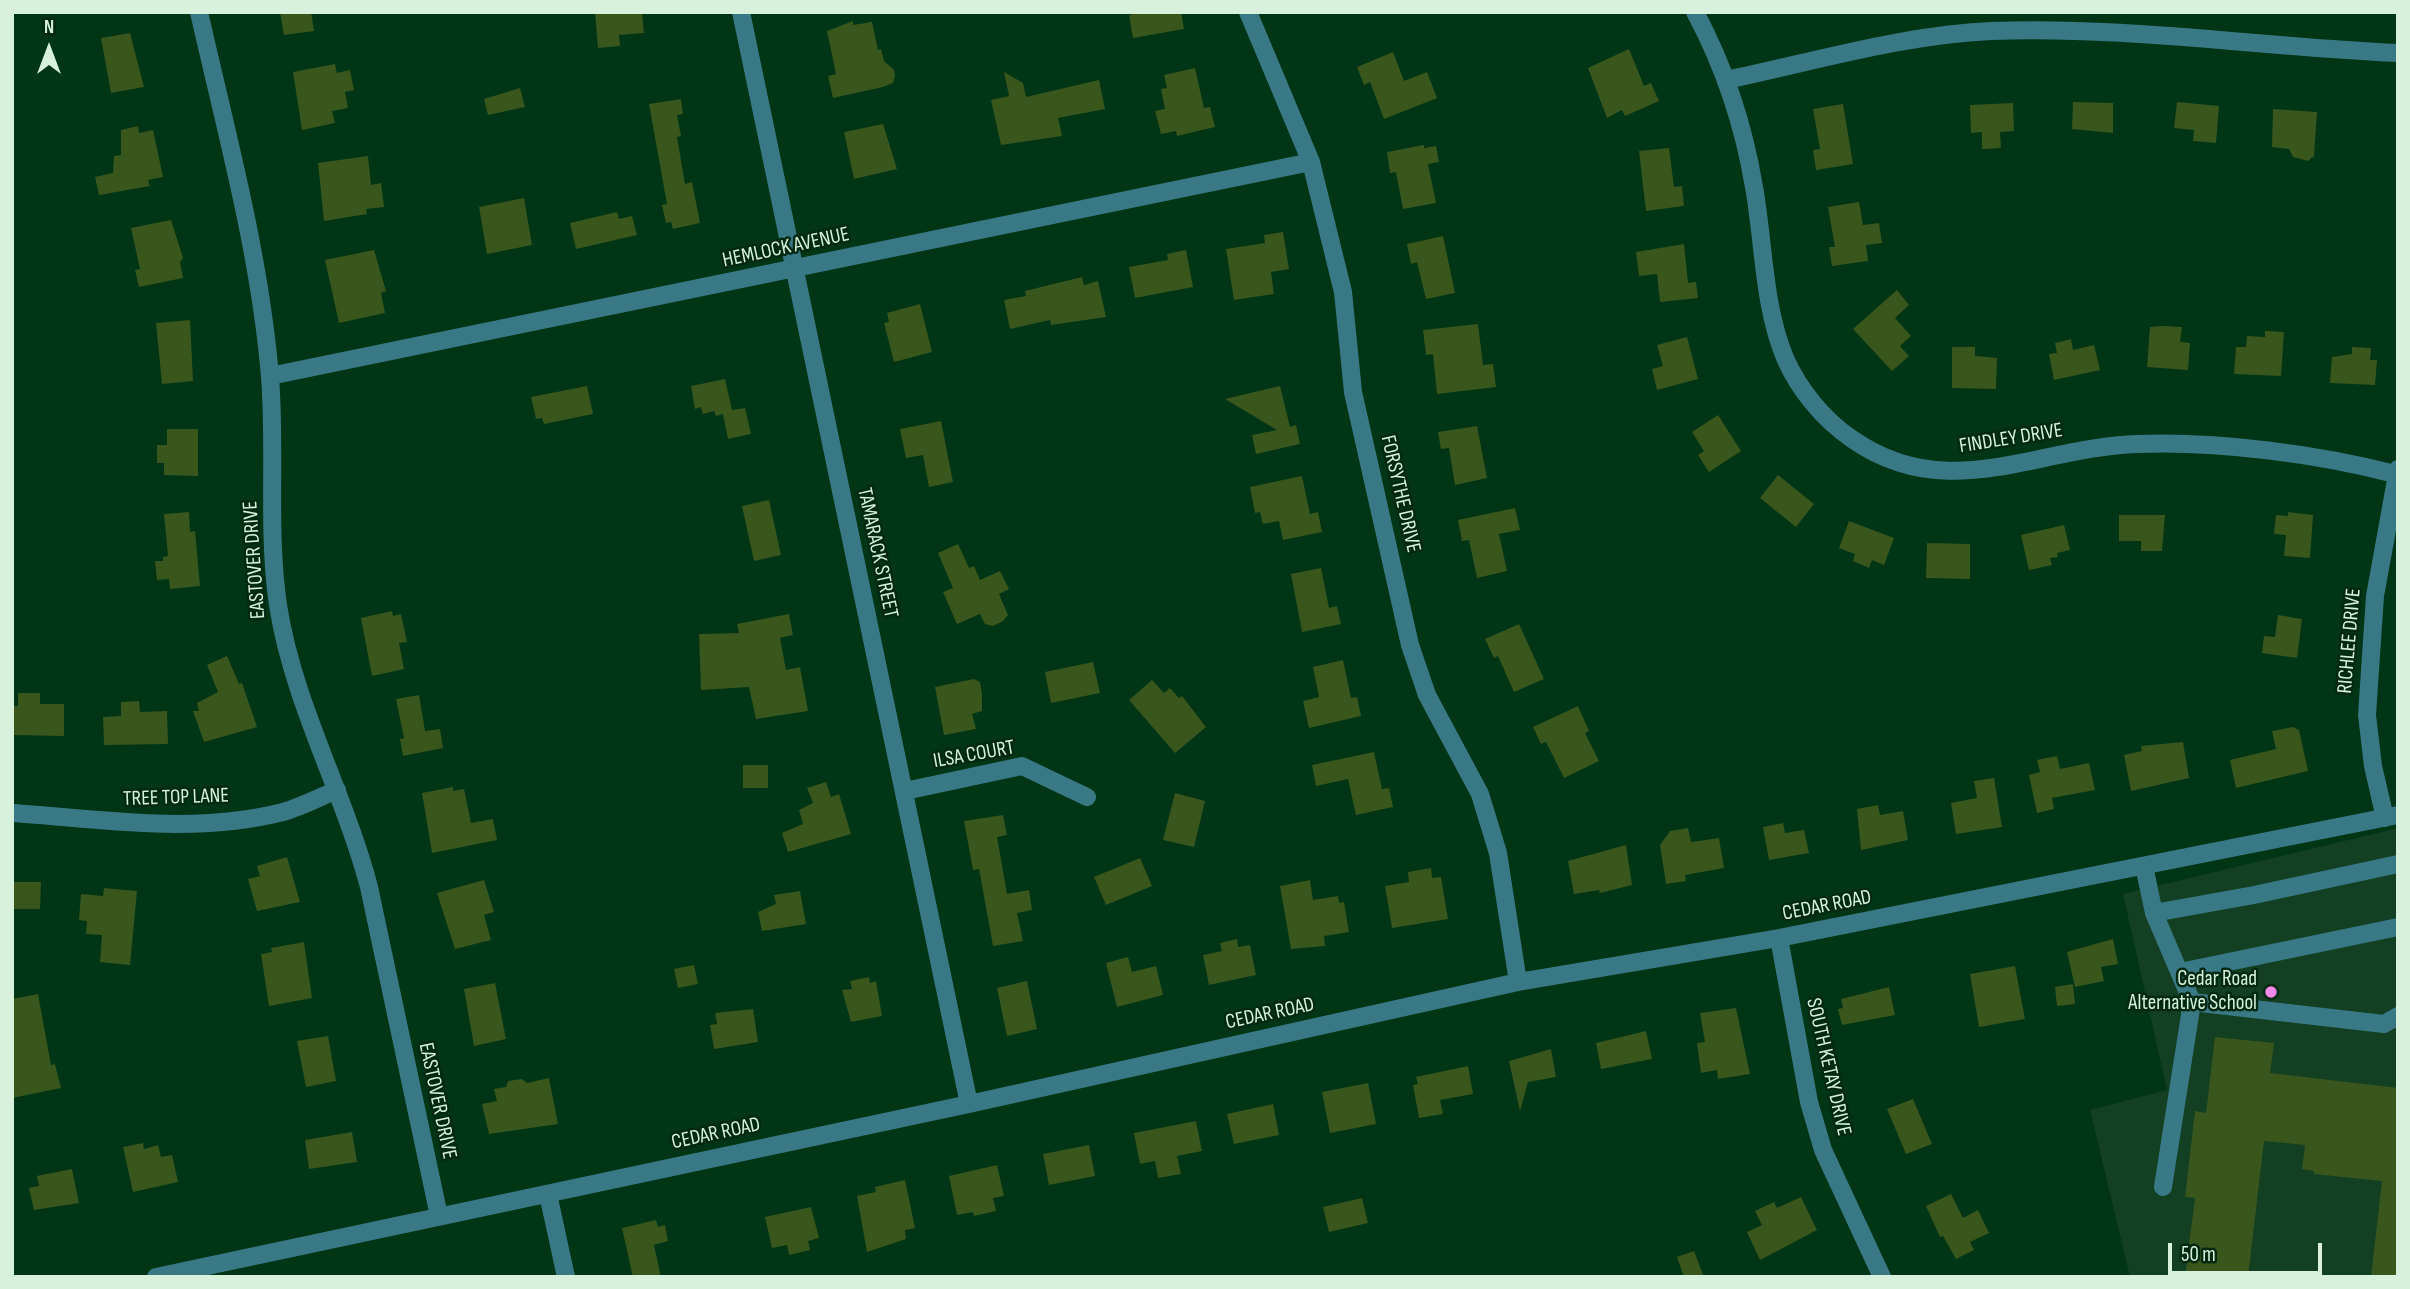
<!DOCTYPE html>
<html>
<head>
<meta charset="utf-8">
<style>
  body { margin:0 }
  #map { position:relative; width:2410px; height:1289px; overflow:hidden; background:#003515; font-family:"Sofia Sans Condensed",sans-serif }
  canvas { display:block }
  .frame { position:absolute; inset:0; border:14px solid #d7f1dd; pointer-events:none }
  .north { position:absolute; left:14px; top:14px; width:70px; height:70px; -webkit-text-stroke:5px #022911; paint-order:stroke; rotate:0deg; font-size:19px; font-weight:700; line-height:28px; text-align:center; color:#d7f1dd }
  .north::after { content:''; display:block; margin:auto; width:24px; height:32px; background:#d7f1dd; clip-path:polygon(50% 0,100% 100%,50% 72%,0 100%) }
  .scale { position:absolute; left:2168px; top:1243px; width:154px; height:32px; box-sizing:border-box; border:4px solid #d7f1dd; border-top:0; padding-left:9px; font-size:21px; line-height:24px; white-space:nowrap; color:#d7f1dd; -webkit-text-stroke:5px #022911; paint-order:stroke }
</style>
</head>
<body>
<div id="map">
<canvas width="2410" height="1289"></canvas>
<div class="frame"></div>
<div class="north">N</div>
<div class="scale">50 m</div>
</div>
<script>
const context = document.querySelector('canvas').getContext('2d');
context.lineJoin = 'round';
function fill(path, color) {
  context.fillStyle = color;
  context.fill(path, 'evenodd');
}
function trace(path, color, width, dash) {
  context.strokeStyle = color;
  context.lineWidth = width;
  context.lineCap = dash ? 'butt' : 'round';
  context.setLineDash(dash || []);
  context.stroke(path);
}
function write(font, color, halo, rows, align = 'center') {
  context.font = font + ' "Sofia Sans Condensed",sans-serif';
  context.lineWidth = 5;
  context.setLineDash([]);
  context.textBaseline = 'middle';
  context.strokeStyle = halo;
  context.fillStyle = color;
  for (const [text, x, y, turn = 0] of rows) {
    context.save();
    context.translate(x, y);
    context.rotate((+turn || 0) * Math.PI / 180);
    context.textAlign = isNaN(turn) ? turn : align;
    if (halo) context.strokeText(text, 0, 0);
    context.fillText(text, 0, 0);
    context.restore();
  }
}
fill(new Path2D(`
  M2398,828V1277H2130L2090,1110L2167,1090L2123,894Z`), '#133f23');
fill(new Path2D(`
  M280,12H311L314,31L284,35Z
  M595,12H642L644,33L619,35L620,46L598,48Z
  M1144,12H1181L1184,29L1133,38L1129,15Z
  M853,21V25L872,22L878,50L881,49L884,61L894,70L895,76L893,83L883,87L833,98L828,76L836,74L827,31Z
  M130,33L144,87L111,93L101,38Z
  M1629,49L1644,86L1651,83L1659,101L1625,116L1622,110L1607,118L1588,68Z
  M1393,52L1404,81L1427,72L1437,98L1384,119L1370,82L1364,85L1357,67Z
  M335,64L337,73L350,70L354,90L345,92L348,108L332,111L335,123L302,130L293,72Z
  M1195,68L1204,108L1210,107L1215,127L1177,136L1176,131L1161,134L1155,111L1165,109L1161,89L1167,88L1164,75Z
  M1004,72L1023,83L1026,97L1099,80L1105,109L1058,118L1062,136L1001,145L991,100L1009,96Z
  M520,88L525,107L488,115L484,99Z
  M681,99L683,114L677,115L681,136L677,137L685,184L692,182L700,223L673,229L671,222L666,223L662,205L667,204L649,104Z
  M2073,102L2113,103V133L2072,129Z
  M2177,102L2219,106L2216,143L2193,141L2194,130L2174,128Z
  M2013,103L2014,131L2000,132L2001,148L1982,149V132L1971,133L1970,105Z
  M1843,104L1853,164L1816,170L1813,150L1820,149L1813,109Z
  M2273,109L2317,112L2314,156L2308,161L2293,157L2289,149L2272,147Z
  M883,124L897,169L854,179L844,132Z
  M138,126L139,133L153,130L163,177L148,180L150,186L99,195L95,177L113,173L114,156L121,155V130Z
  M1424,145V148L1436,146L1439,162L1428,164L1436,203L1403,209L1396,172L1390,173L1387,152Z
  M1669,148L1674,187L1682,186L1684,206L1646,211L1639,151Z
  M368,156L371,185L381,183L384,207L366,209L367,214L324,221L318,163Z
  M524,198L532,245L487,254L479,207Z
  M1859,202L1863,225L1879,223L1882,243L1866,245L1868,261L1832,266L1829,247H1835L1828,207Z
  M617,212L619,219L632,216L637,235L576,249L570,223Z
  M171,220L183,258L180,262L183,278L139,287L135,270L140,269L131,228Z
  M1283,232L1289,269L1271,272L1274,294L1234,300L1226,249L1265,243L1264,235Z
  M1443,236L1455,293L1426,299L1417,262L1411,264L1407,244Z
  M1684,244L1688,283L1696,282L1698,298L1660,302L1657,274L1639,276L1636,252Z
  M374,250L386,291L381,293L385,313L339,323L325,260Z
  M1186,250L1193,287L1135,298L1129,267L1168,260L1167,254Z
  M1082,277L1084,285L1098,281L1106,317L1051,325L1050,320L1010,329L1004,300L1026,296L1025,291Z
  M1897,290L1909,305L1895,318L1911,336L1900,346L1909,356L1892,371L1853,329Z
  M920,304L932,352L894,362L884,323L889,322L887,313Z
  M190,320L193,381L162,384L156,323Z
  M1478,324L1483,365L1493,364L1496,387L1437,394L1433,354L1426,355L1423,330Z
  M2163,326L2182,327L2180,342L2190,343L2188,370L2147,367L2150,327Z
  M2265,331L2284,332L2281,376L2234,374L2236,347H2246L2247,336L2265,337Z
  M1687,337L1698,379L1657,390L1652,369L1663,366L1657,345Z
  M2071,339L2073,350L2094,345L2100,370L2054,380L2049,354L2057,353L2055,343Z
  M1952,347H1975V356L1997,358L1996,389L1952,388Z
  M2352,347L2371,348L2370,360H2377L2375,385L2330,383L2332,357L2352,354Z
  M725,379L732,410L745,408L751,434L728,439L723,414L716,416L714,411L703,414L701,407L695,409L691,386Z
  M587,386L593,414L544,424L542,418L536,419L531,397Z
  M1280,386L1290,427L1296,425L1300,444L1256,454L1252,435L1277,430L1225,399Z
  M1718,415L1741,451L1709,472L1698,455L1704,451L1692,432Z
  M941,421L953,482L929,487L923,455L906,458L900,429Z
  M1477,426L1487,478L1455,485L1449,448L1441,449L1438,432Z
  M167,429H198V476L164,475V463H157V445H167Z
  M1778,475L1814,504L1796,527L1760,498Z
  M1302,476L1310,514L1318,512L1322,532L1283,540L1279,521L1263,524L1260,512L1255,513L1250,487Z
  M769,500L781,555L754,561L742,506Z
  M1515,508L1520,530L1499,534L1507,571L1477,578L1469,540L1462,541L1458,520Z
  M189,512L190,532L195,531L200,586L170,589L169,579L157,580L155,561H163V557L168,556L164,514Z
  M2288,512L2313,515L2310,558L2284,556L2286,535L2274,534L2276,515L2288,516Z
  M2119,515H2165L2162,551H2141V541H2119Z
  M1849,521L1894,538L1884,565L1872,560L1869,568L1853,561L1855,554L1839,548Z
  M2064,525L2070,550L2057,553L2058,557L2050,558L2052,565L2029,570L2021,535Z
  M1927,543L1970,544V579L1926,578Z
  M958,544L969,568L974,566L980,580L1000,571L1009,589L999,594L1008,615L1003,621L993,626L985,624L980,614L957,624L943,592L953,588L938,553Z
  M1321,568L1329,608L1337,606L1341,624L1302,632L1291,574Z
  M392,611L393,616L401,614L407,642L399,643L404,669L372,676L361,618Z
  M789,614L793,635L780,638L786,670L800,667L808,711L756,719L749,687L701,690L699,634L739,633L737,624Z
  M2278,615L2302,619L2297,658L2262,653L2264,636L2275,637Z
  M1519,624L1544,679L1514,692L1498,656L1494,658L1485,639Z
  M227,656L239,684L242,683L257,727L204,742L193,711H199L197,703L218,692L207,665Z
  M1343,660L1351,698L1357,697L1361,716L1309,728L1303,701L1319,697L1313,667Z
  M1093,662L1100,693L1051,703L1045,672Z
  M974,679L980,682L982,694V711L972,714L976,729L944,735L935,687Z
  M1152,680L1164,693L1170,688L1179,698L1182,696L1206,727L1175,753L1129,700Z
  M18,693H40V704H64V736L12,735V706H18Z
  M419,695L425,731L440,729L443,748L403,756L400,739L404,738L396,699Z
  M139,701L140,712L167,711L168,744L104,745L103,717L121,716V702Z
  M1578,706L1589,731L1585,733L1599,761L1564,778L1546,742L1541,744L1533,727Z
  M2293,727L2299,730L2308,771L2236,788L2230,760L2276,749L2272,731Z
  M2183,742L2189,778L2131,791L2124,755L2142,751L2141,746Z
  M1374,752L1382,789L1389,788L1393,807L1356,815L1348,779L1316,786L1312,765Z
  M2057,756L2060,769L2089,763L2095,790L2052,798L2054,809L2037,813L2029,775L2040,772L2037,760Z
  M743,765H768V788H743Z
  M1994,778L2002,827L1956,834L1951,803L1977,798L1974,781Z
  M826,782L831,797L839,794L851,834L788,852L782,833L803,824L799,810L813,803L807,788Z
  M453,787V791L464,789L471,823L493,819L497,840L432,853L422,793Z
  M1175,793L1205,801L1194,847L1163,840Z
  M1878,805L1880,815L1903,811L1908,840L1861,850L1857,809Z
  M1003,815L1007,835L997,837L1007,894L1029,890L1032,910L1017,913L1023,941L993,946L979,869L973,870L964,821Z
  M1783,823L1785,833L1804,830L1809,853L1769,860L1763,827Z
  M1688,828L1691,842L1719,838L1724,868L1685,875L1686,881L1666,884L1660,845L1670,831Z
  M1626,845L1632,885L1600,893L1599,890L1574,894L1568,861Z
  M287,857L300,902L257,911L248,879L260,876L257,866Z
  M1140,858L1152,886L1106,905L1094,877Z
  M1431,868L1432,878L1441,877L1448,919L1392,928L1385,886L1409,882L1408,872Z
  M484,880L494,912L484,915L491,940L455,949L437,893Z
  M1310,880L1313,900L1338,896L1339,903L1344,902L1349,932L1324,936L1325,946L1291,949L1280,886Z
  M12,882H41L40,909H12Z
  M104,888L137,891L130,965L100,962L102,935L86,934L87,921L79,920L81,894L103,896Z
  M800,891L806,924L762,931L758,912L776,904L774,895Z
  M1237,939L1238,947L1250,945L1256,975L1209,985L1203,955L1222,951L1220,943Z
  M2113,939L2118,964L2101,967L2104,981L2075,987L2067,952Z
  M304,942L312,998L269,1006L261,954L272,952L271,948Z
  M1128,957L1132,972L1156,966L1163,995L1117,1007L1106,963Z
  M694,965L698,984L678,988L674,969Z
  M2015,966L2025,1019L1979,1027L1970,974Z
  M869,977L870,983L876,981L882,1016L851,1022L842,990L852,989L850,981Z
  M1027,981L1037,1029L1007,1036L997,988Z
  M495,983L506,1039L474,1046L464,989Z
  M2073,984L2075,1004L2057,1006L2055,987Z
  M1889,987L1895,1015L1842,1025L1838,1009L1843,1008L1841,999Z
  M38,994L51,1065L55,1064L61,1088L12,1098V999Z
  M1736,1008L1750,1074L1718,1079L1717,1070L1701,1073L1697,1043L1705,1042L1700,1013Z
  M753,1009L758,1042L714,1049L710,1025L717,1024L715,1013Z
  M1646,1031L1652,1059L1601,1069L1596,1043Z
  M328,1036L336,1081L306,1087L297,1041Z
  M2215,1037L2274,1043L2270,1073L2398,1088V1277H2371L2382,1181L2314,1174V1171L2302,1169L2305,1145L2264,1141L2248,1277H2185L2195,1198L2185,1197L2195,1111L2206,1113Z
  M1551,1049L1556,1077L1528,1082L1520,1111L1509,1061Z
  M1468,1066L1473,1094L1440,1100L1443,1114L1419,1118L1413,1085L1418,1084L1416,1077Z
  M549,1078L558,1124L489,1134L482,1104L497,1101L494,1089L506,1087L508,1081L522,1079L527,1083Z
  M1368,1083L1376,1124L1330,1133L1322,1092Z
  M1913,1099L1932,1144L1906,1154L1887,1109Z
  M1273,1104L1279,1135L1234,1144L1227,1114Z
  M1196,1121L1202,1151L1177,1156L1181,1174L1158,1178L1155,1161L1140,1164L1134,1133Z
  M352,1132L357,1162L309,1169L305,1140Z
  M143,1143L144,1149L158,1145L161,1157L172,1155L178,1182L133,1192L123,1147Z
  M1089,1145L1095,1176L1049,1185L1043,1154Z
  M997,1165L1004,1196L993,1198L996,1211L974,1216L973,1212L957,1215L949,1176Z
  M72,1169L79,1203L34,1210L29,1188L39,1186L37,1176Z
  M905,1180L915,1228L905,1230L906,1239L867,1252L857,1196L876,1192L875,1187Z
  M1951,1194L1963,1218L1978,1210L1989,1233L1970,1242L1974,1250L1956,1259L1943,1236L1940,1237L1926,1206Z
  M1801,1197L1817,1230L1760,1260L1747,1232L1762,1225L1755,1211L1774,1202L1777,1208Z
  M1362,1198L1368,1223L1329,1232L1323,1207Z
  M811,1207L819,1238L808,1241L810,1250L789,1255L787,1245L772,1248L765,1217Z
  M656,1220L658,1227L665,1225L668,1241L654,1245L661,1277H633L622,1228Z
  M1694,1251L1704,1277H1684L1677,1257Z`), '#39561d');
trace(new Path2D(`
  M199,12C226,132 260,254 270,377C276,452 267,530 278,605C293,703 344,792 369,887L439,1216
  M741,12L969,1104
  M1248,12L1311,162L1343,292L1353,392L1410,645L1427,695L1480,794L1498,853L1518,982
  M1695,12C1724,66 1744,127 1754,187C1764,243 1763,305 1785,358C1799,390 1824,420 1852,439C1948,506 2036,447 2138,444C2218,441 2318,454 2395,474
  M1726,80C1813,62 1902,35 1991,31C2125,26 2263,47 2398,53
  M270,376L1311,162
  M905,791L1022,766L1087,797
  M12,813C103,819 192,835 283,812C301,807 320,797 337,790
  M2385,818L2373,766L2367,715L2375,596L2398,469
  M2144,866L2154,913L2254,895L2398,864
  M2154,913L2192,1002L2384,1024L2398,1016
  M1779,938L1809,1102L1823,1150L1882,1277
  M2180,972L2398,927
  M2163,1187L2192,1002
  M548,1194L566,1277
  M156,1277L969,1104L1518,982L1779,938L2398,815`), '#397985', 18);
for (const [x, y, r, color] of [
  [2271,992,7,"#f888ea"]
]) {
  const dot = new Path2D();
  dot.arc(x, y, r, 0, 2 * Math.PI);
  context.fillStyle = color;
  context.fill(dot);
  trace(dot, '#022911', 2.5);
}
write('21px', '#d7f1dd', '#022911', [
  ["HEMLOCK AVENUE",786,248,-12],
  ["FINDLEY DRIVE",2011,439,-9],
  ["FORSYTHE DRIVE",1400,494,77],
  ["TAMARACK STREET",877,553,78],
  ["EASTOVER DRIVE",255,560,-94],
  ["RICHLEE DRIVE",2350,641,-85],
  ["ILSA COURT",974,755,-10],
  ["TREE TOP LANE",176,798,-2],
  ["CEDAR ROAD",1827,906,-11],
  ["CEDAR ROAD",1270,1014,-12],
  ["SOUTH KETAY DRIVE",1828,1067,77],
  ["EASTOVER DRIVE",437,1101,78],
  ["CEDAR ROAD",716,1134,-12]
]);
write('21px', '#d7f1dd', '#022911', [
  ["Cedar Road",2257,980],
  ["Alternative School",2257,1004]
], 'right');
</script>
</body>
</html>
